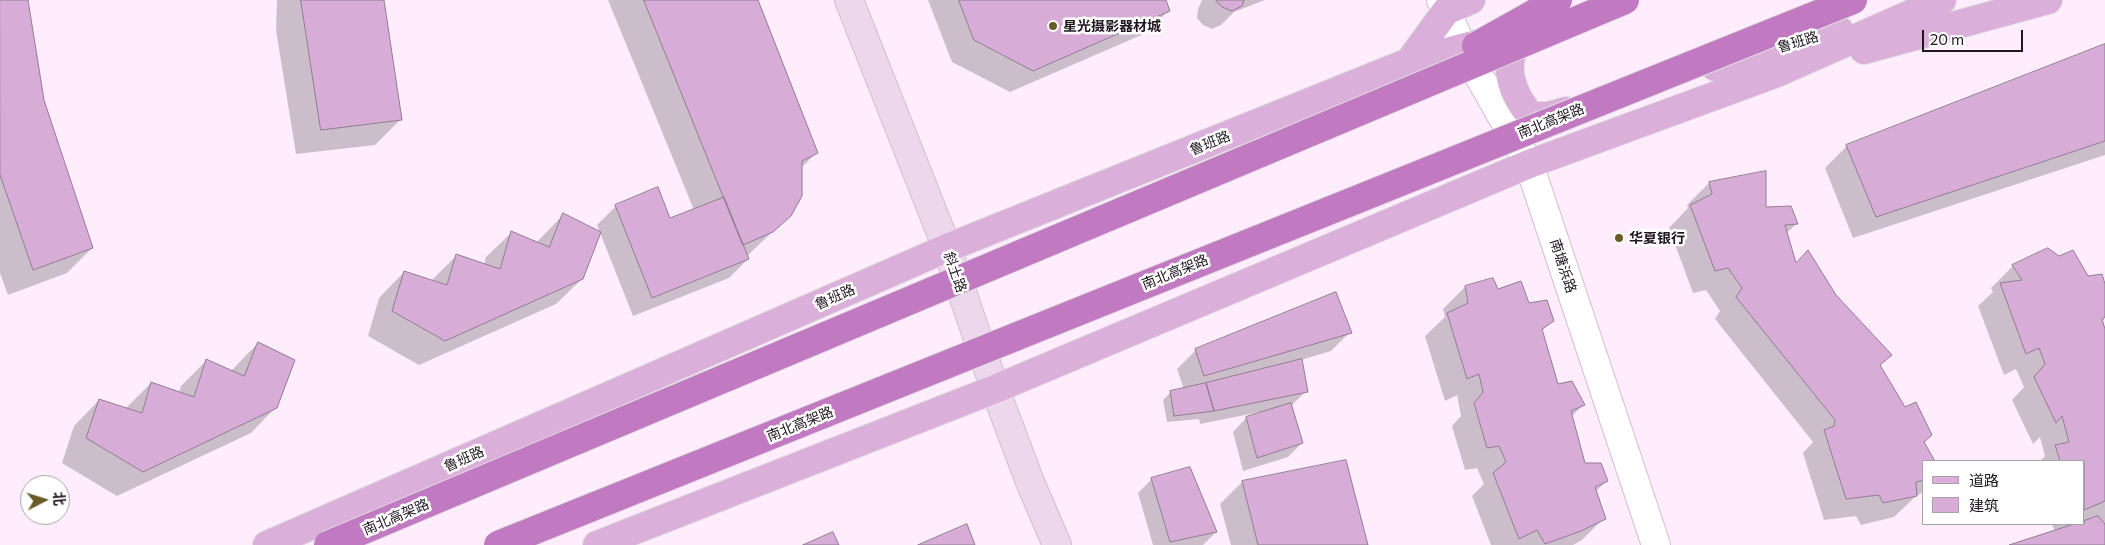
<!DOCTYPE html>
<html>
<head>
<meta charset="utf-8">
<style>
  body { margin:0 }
  #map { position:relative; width:2105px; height:545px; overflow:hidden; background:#ffedfe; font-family:Commissioner,"Noto Sans SC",sans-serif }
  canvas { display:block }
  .legend { position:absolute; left:1922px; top:460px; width:162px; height:65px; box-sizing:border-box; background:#fff; border:1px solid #a5a3a5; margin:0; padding:6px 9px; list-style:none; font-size:15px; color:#1f181f }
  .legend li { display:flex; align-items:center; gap:10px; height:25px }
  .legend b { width:25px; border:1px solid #a5a3a5 }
  .north { position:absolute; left:20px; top:475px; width:50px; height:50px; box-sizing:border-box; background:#fff; border:1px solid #a5a3a5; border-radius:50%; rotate:85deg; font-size:14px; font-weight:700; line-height:20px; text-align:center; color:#1f181f }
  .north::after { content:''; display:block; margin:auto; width:18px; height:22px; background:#685b28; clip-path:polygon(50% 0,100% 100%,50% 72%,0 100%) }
  .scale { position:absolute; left:1922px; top:30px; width:101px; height:22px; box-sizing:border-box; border:2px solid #1f181f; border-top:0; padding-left:6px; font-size:15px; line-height:18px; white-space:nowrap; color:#1f181f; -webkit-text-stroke:4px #fff; paint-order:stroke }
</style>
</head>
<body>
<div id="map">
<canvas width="2105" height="545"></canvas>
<ul class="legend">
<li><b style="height:6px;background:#daafda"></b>道路</li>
<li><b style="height:14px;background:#d7acd7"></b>建筑</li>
</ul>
<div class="north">北</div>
<div class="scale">20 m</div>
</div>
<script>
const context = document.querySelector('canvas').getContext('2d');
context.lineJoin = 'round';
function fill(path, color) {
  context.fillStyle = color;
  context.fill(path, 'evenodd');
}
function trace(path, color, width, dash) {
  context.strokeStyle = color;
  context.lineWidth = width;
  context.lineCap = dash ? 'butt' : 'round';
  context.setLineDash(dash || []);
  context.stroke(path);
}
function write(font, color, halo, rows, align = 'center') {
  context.font = font + ' Commissioner,"Noto Sans SC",sans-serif';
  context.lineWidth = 5;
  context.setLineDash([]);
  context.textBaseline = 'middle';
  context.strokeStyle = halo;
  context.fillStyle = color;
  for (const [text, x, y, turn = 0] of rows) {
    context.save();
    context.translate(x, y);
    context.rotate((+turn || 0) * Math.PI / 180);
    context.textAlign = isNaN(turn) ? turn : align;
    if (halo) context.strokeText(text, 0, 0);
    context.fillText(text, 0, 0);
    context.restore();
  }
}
fill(new Path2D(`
  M0,0H27L43,101L92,248L67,273L8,295L0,273Z
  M277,0H383L401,119L375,145L296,154L276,30Z
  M608,0H757L817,152L801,168L790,215L746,257L748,259L729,278L633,316L597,225L616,206L670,220L694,210Z
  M928,0H1164L1168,11L1146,33L1010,92L952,62Z
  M1202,0H1265L1234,12L1221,25L1212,29L1203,25L1197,18L1198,9Z
  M2105,46V155L1853,238L1825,168L1847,146Z
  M1709,183L1796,224L1786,234L1795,265L1879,366L1934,461H1924V491L1914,498L1894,517L1861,525L1856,516L1824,520L1803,453L1813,442L1715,319L1720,311L1706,290L1693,293L1669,228L1688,208L1687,205Z
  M563,215L582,279L556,304L419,365L368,336L379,298L404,272L431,281L457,255L484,265L486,257L512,232L536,243Z
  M2013,266L2087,277L2105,289V318L2102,321L2105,334V545H2013L2055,532L2052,524H2084V461H2040L2045,456L2040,437L2033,444L2012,400L2024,387L2016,369L2004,375L1978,306L1993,292L1991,288Z
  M1465,287L1498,290L1528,304L1552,320L1541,332L1557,386L1583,405L1571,417L1584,464L1607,481L1595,492L1604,518L1582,540L1573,545H1491L1472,496L1484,484L1477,468L1465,470L1452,426L1461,416L1457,395L1445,401L1425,336L1445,317L1443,309Z
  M1350,332L1331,351L1301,360L1306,391L1291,406L1302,443L1288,457L1243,471L1233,432L1246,418L1261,414L1260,412L1200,424L1199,419L1167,422L1163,400L1170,393L1184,389L1177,369L1196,350Z
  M258,343L276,407L251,433L117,496L62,463L74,426L99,400L125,409L151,383L179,393L181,386L206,361L231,371Z
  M1152,479L1216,532L1203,545H1153L1138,493Z
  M1242,482L1367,545H1231L1220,504Z`), '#0003');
const building = new Path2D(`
  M0,0H28L44,100L93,248L33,270L0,175Z
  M301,0H384L402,120L321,130Z
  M644,0H758L818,153L802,161V196L791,216L773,232L743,245Z
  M959,0H1166L1170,11L1033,71L974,40Z
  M1216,0H1244L1242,6L1232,11L1222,7Z
  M2105,44V141L1876,217L1846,145Z
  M1766,171V207L1791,206L1798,224L1785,225L1796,263L1808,250L1836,295L1892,355L1880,365L1905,407L1916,402L1932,435L1924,442L1935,461H1924V480L1916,482L1917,496L1883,503L1879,495L1846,499L1824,430L1834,426L1835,420L1736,297L1742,288L1728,268L1715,271L1690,205L1712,194L1709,182Z
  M658,187L670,218L724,197L749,259L652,298L615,205Z
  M563,213L601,232L583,279L445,341L392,311L404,271L447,285L456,254L500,269L511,231L549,247Z
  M2048,248L2059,256L2073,250L2088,276L2102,274L2105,284V317L2102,319L2105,329V501L2084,510V461H2060L2055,445L2069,442L2062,416L2056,423L2034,377L2045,364L2039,348L2026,354L2000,283L2022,280L2012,265Z
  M1493,278L1498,289L1521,281L1529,303L1547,300L1554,321L1542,329L1558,384L1572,381L1585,405L1571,411L1585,463H1601L1608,481L1595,487L1606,519L1581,531L1545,544L1537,530L1519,539L1493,473L1506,462L1499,446L1487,448L1474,403L1483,392L1479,374L1467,379L1447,313L1468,303L1465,286Z
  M1336,292L1352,333L1204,376L1195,349Z
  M258,342L295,360L277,408L143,472L86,438L99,399L142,413L151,382L194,397L206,359L244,376Z
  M1302,359L1308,392L1214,411L1206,383Z
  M1206,383L1214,411L1174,416L1170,391Z
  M1291,403L1303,443L1257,458L1246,417Z
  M1346,460L1368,545H1258L1242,481Z
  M1190,467L1217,532L1170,542L1151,478Z
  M2098,516L2105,524V545H2009L2074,524H2084V521Z
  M967,524L975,545H918Z
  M833,532L839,545H803Z`);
fill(building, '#d7acd7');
trace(building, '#907d90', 1);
const street = new Path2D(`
  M1441,0L1463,48L1529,164L1656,545`);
const secondary = new Path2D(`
  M849,0L947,248L995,389L1030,482L1057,545`);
const primary = new Path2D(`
  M1529,32C1525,35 1520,39 1517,43C1501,67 1514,97 1531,116H1549L1566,111
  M1864,50L2048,0
  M1409,62L1446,11L1471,0
  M1715,67L1839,30
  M267,545L947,248L1409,62L1499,38
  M597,545L995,389L1529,164L1777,73L1942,0`);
trace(street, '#d0bcd0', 30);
trace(secondary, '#d0bcd0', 30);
trace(primary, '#e0dfe0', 30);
trace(street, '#fff', 28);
trace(secondary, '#ecd7ed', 28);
trace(primary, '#daafda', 28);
const highwayBridge = new Path2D(`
  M1476,46L1558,0
  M328,545L1625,0
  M498,545L1853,0`);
trace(highwayBridge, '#e0dfe0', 30, []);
trace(highwayBridge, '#c17ac2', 28);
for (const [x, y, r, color] of [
  [1053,26,5,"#685b28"],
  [1619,238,5,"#685b28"]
]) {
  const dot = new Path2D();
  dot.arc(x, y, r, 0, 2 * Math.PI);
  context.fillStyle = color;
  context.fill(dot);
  trace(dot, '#fff', 2);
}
write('bold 14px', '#1f181f', '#fff', [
  ["星光摄影器材城",1063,26],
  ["华夏银行",1629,238]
], 'left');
write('14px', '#1f181f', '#fff', [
  ["鲁班路",1798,42,-17],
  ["南北高架路",1551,121,-22],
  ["鲁班路",1210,143,-22],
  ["南塘浜路",1563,266,72],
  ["斜土路",955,272,71],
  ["南北高架路",1175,272,-22],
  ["鲁班路",835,297,-24],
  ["南北高架路",800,424,-22],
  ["鲁班路",464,459,-24],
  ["南北高架路",396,517,-23]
]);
</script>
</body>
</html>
